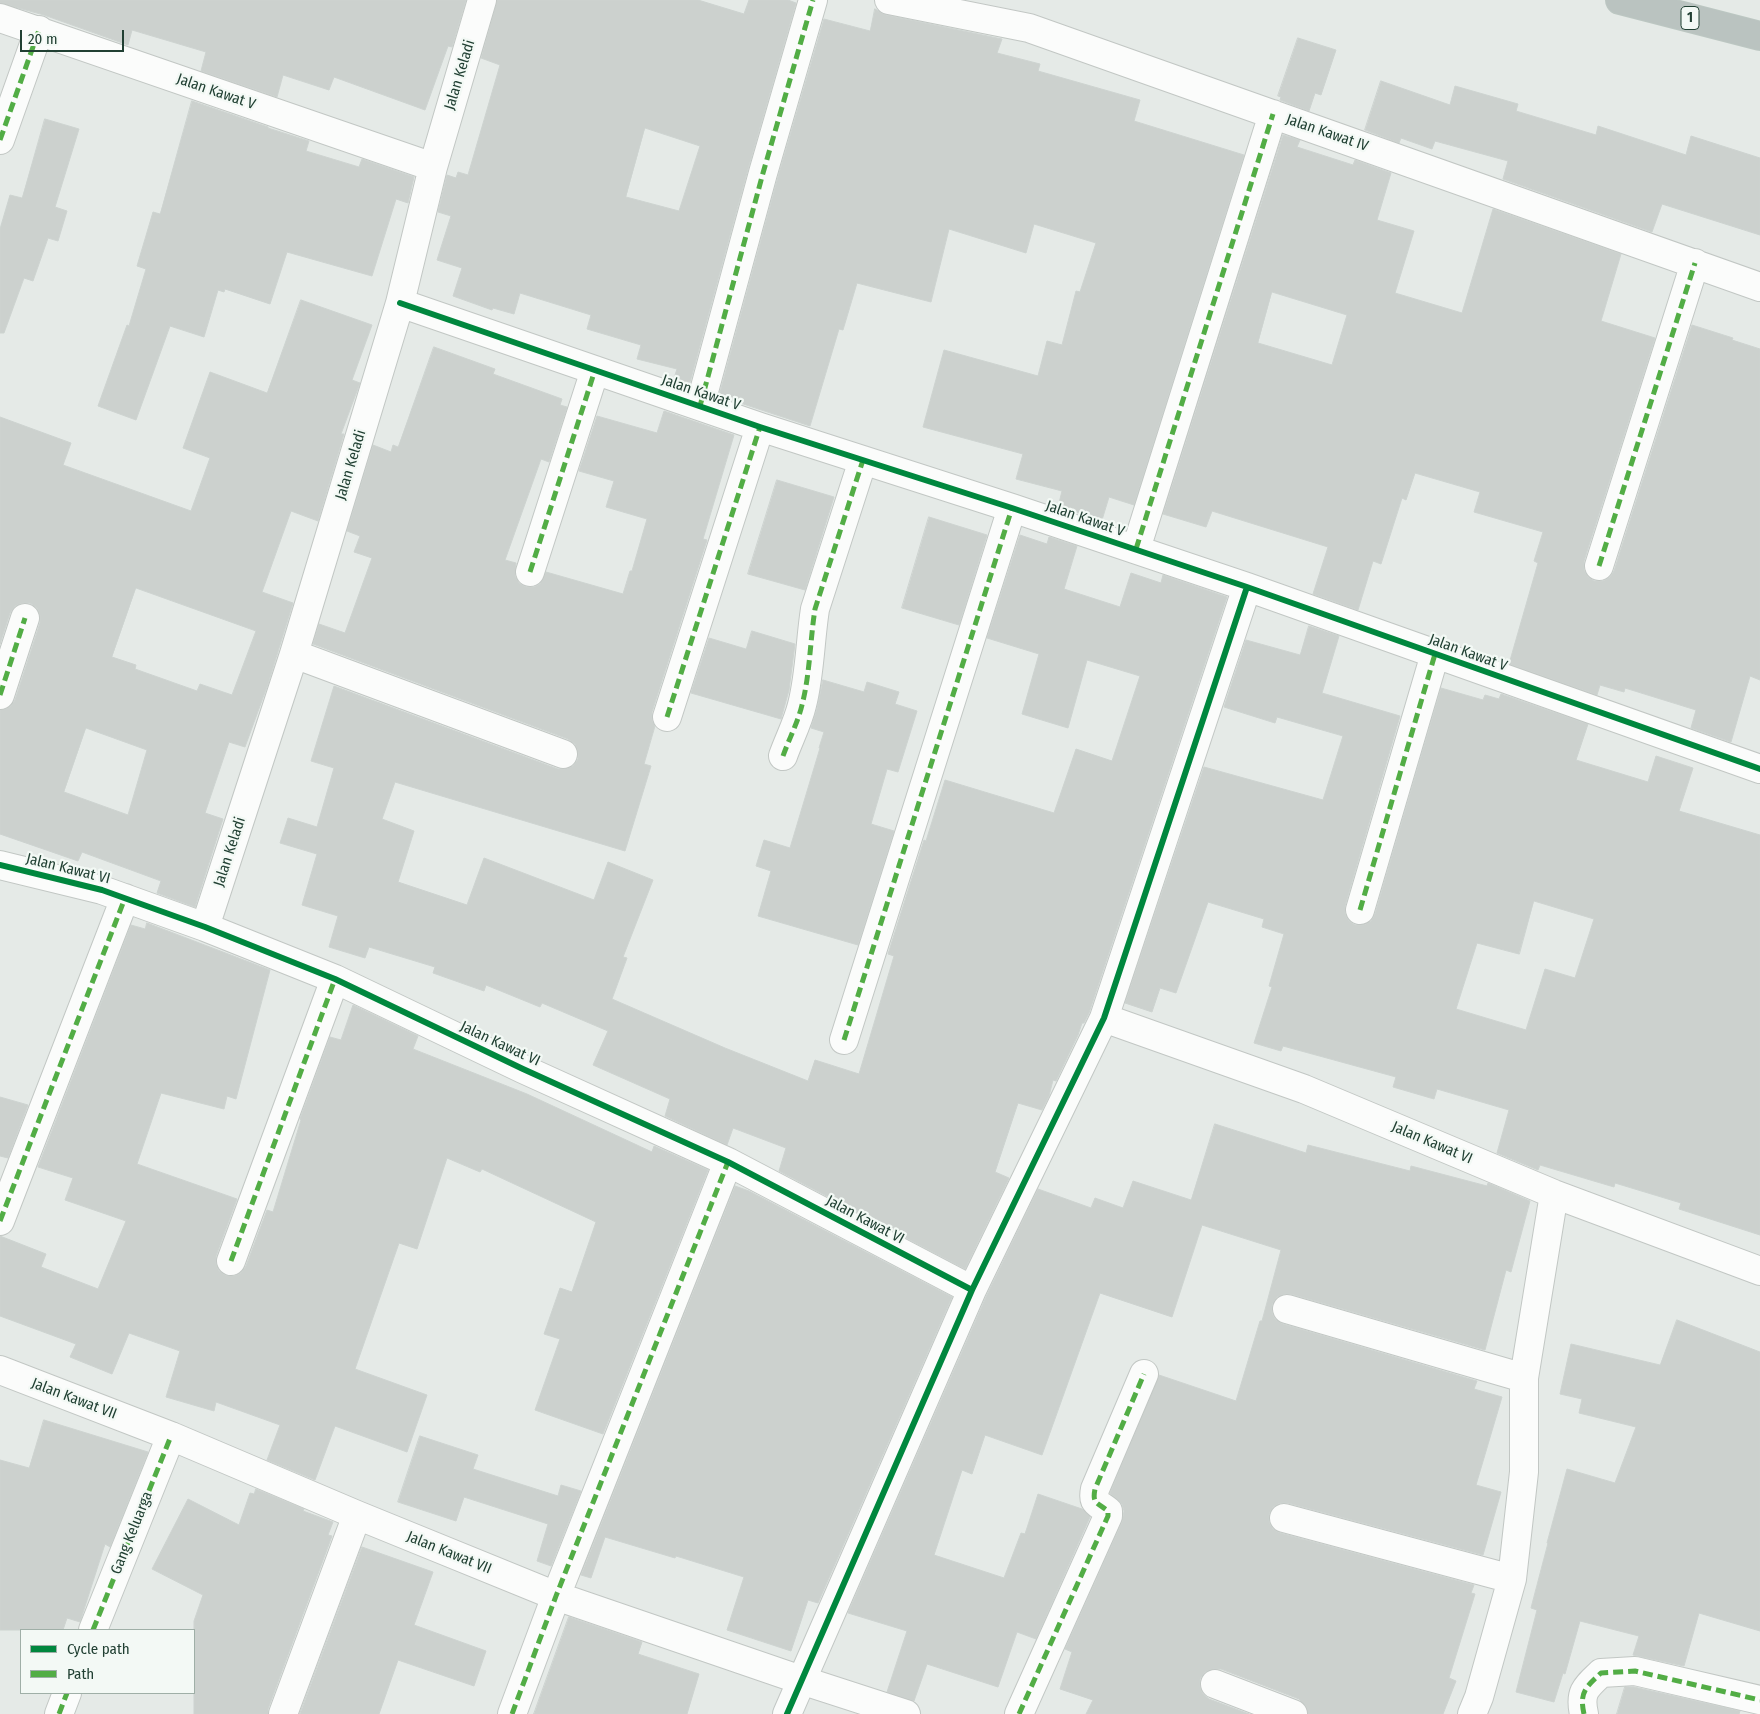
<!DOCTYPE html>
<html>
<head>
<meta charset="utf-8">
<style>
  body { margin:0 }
  #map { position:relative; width:1760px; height:1714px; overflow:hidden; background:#e5eae7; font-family:"Fira Sans Condensed",sans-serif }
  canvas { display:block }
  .legend { position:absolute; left:20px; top:1629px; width:175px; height:65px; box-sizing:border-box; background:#f3f9f5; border:1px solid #9fafa7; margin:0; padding:6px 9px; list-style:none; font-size:15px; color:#214033 }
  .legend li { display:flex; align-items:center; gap:10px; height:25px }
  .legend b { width:25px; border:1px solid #9fafa7 }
  .scale { position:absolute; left:20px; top:30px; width:104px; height:22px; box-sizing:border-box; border:2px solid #214033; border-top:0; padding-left:6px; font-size:15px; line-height:18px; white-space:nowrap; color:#214033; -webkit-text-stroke:4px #f3f9f5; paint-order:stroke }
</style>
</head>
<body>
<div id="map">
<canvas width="1760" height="1714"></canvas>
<ul class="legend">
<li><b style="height:6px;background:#00873e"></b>Cycle path</li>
<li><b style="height:6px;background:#52ad45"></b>Path</li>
</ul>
<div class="scale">20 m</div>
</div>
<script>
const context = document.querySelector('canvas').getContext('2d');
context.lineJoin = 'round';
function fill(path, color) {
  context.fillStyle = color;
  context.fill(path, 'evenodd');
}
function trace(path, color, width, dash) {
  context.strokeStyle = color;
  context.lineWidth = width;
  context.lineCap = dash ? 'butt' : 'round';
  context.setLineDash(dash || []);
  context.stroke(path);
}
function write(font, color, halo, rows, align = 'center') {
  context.font = font + ' "Fira Sans Condensed",sans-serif';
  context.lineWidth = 4.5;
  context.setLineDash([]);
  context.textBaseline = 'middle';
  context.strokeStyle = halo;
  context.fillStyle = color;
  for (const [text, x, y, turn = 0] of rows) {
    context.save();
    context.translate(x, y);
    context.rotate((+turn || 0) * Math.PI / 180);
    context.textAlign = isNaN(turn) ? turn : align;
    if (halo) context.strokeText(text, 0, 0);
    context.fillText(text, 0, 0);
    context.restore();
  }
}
const building = new Path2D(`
  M0,0H466L452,47L448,46L425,110L334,77L329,90L283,75L277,97L201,71L206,52L132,30L128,45L44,15L0,3Z
  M497,0H698L744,14L749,0H788L796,3L748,169L689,386L673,381L677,369L637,359L641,345L587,329L591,315L520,293L514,314L493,308L492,310L453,296L462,268L437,260L451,216L438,212L447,175L456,178L458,172L468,175L500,65L481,58ZM645,128L700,146L679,211L626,197Z
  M875,9L886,15L1002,39L997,53L1040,64L1038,71L1140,100L1134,121L1244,155L1134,505L1109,497L1102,520L1058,507L1062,491L1016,479L1023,454L923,427L944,350L1038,376L1047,341L1062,345L1076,291L1080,292L1096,243L1034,224L1026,253L949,229L931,302L857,283L843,330L839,329L810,426L719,396L778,177L824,19L870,31Z
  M1298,38L1336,50L1321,95L1315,93L1309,111L1280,100L1281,97L1278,96Z
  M1381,81L1450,105L1455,86L1518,104L1516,111L1596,135L1598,126L1686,155L1691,136L1760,158V235L1662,204L1652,232L1503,179L1508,161L1435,141L1432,149L1401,138L1399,143L1365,130Z
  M192,101L268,127V128L309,141L306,151L359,167L362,159L414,177L408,203L396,199L372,276L287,252L270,304L225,289L224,292L218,290L204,337L170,326L136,420L98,406L127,325L129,326L146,269L137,266L153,212L160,214Z
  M45,119L79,129L55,207L67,211L58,241L48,238L33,281L24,278L4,333H0V229L10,195L22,198Z
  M1283,135L1300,140L1297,147L1353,165L1355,160L1391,173L1377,220L1414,231L1395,293L1462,313L1493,209L1621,254L1601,321L1655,338L1584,561V570L1588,577L1594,581H1603L1610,577L1614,571L1692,325L1733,338L1732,340L1760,349V680L1750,676L1731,742L1691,728L1696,710L1625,688L1624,692L1600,685L1597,695L1509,664L1538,563L1534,561L1543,532L1474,512L1480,492L1415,473L1406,500L1402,498L1381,564L1373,561L1358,610L1313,594L1328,547L1212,511L1206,527L1163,514ZM1272,292L1347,315L1332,365L1258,343Z
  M301,300L372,325L352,380L360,383L341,434H344L318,521L291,511L262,592L293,603L268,684L245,747L229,742L205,813L223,819L195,907L157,893L161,881L82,852L78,861L0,834V710L10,707L15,700L40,623V615L37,608L30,603H22L15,606L10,613L0,644V417L71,443L63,465L191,511L210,458L183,448L210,372L267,393ZM136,588L256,631L232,695L200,684L197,691L135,669L136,665L112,657ZM86,728L147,750L128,815L64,792Z
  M434,347L495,369L493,374L562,399L560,405L567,407L549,462L541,459L505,560L516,563L515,576L519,583L526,587H534L540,584L546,572L623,594L630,571H632L647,519L606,507L614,481L579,471L597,416L657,433L664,411L734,435L703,539L707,540L652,712V720L655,726L644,764L651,766L625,851L395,782L382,819L414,831L398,882L467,905L484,858L594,900L608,862L653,880L623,957L627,958L612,999L725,1048L808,1081L815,1060L859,1074L894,956L888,954L924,840L926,841L945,780L1054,813L1076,749L1112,761L1140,676L1087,660L1068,728L1022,714L1039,654L987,638L1020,535L1047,544L1049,537L1077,546L1064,589L1120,607L1131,573L1161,583L1163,575L1227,597L1089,1013L1084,1023H1082L1078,1035L1056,1081L1053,1080L1049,1096L1042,1110L1018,1103L995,1172L1009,1178L965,1269L779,1171L786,1148L733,1128L727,1145L665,1116L670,1099L593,1065L608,1031L542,1003L540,1007L486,985L484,991L433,973L435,967L369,947L365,958L329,947L338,916L302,905L317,854L280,843L288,818L317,827L334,768L311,761L334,686L558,769H565L573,766L578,759V752L575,744L568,739L313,644L319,624L345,633L372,558L354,552L360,536L347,531L373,445L391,452L393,445L398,447Z
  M777,480L834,497L805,590L748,574Z
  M929,517L987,535L959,625L902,608Z
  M1309,626L1339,636L1322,693L1400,716L1345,906V914L1349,921L1355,925H1364L1371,921L1375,914L1441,688L1483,700L1485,695L1499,699L1501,694L1588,724L1576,760L1648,782L1656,756L1693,768L1679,811L1760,835V1235L1679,1209L1681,1203L1615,1183L1614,1187L1540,1165L1538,1170L1497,1153L1509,1110L1437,1089L1434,1099L1393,1087L1396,1077L1283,1046L1281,1051L1254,1043L1272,987L1269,986L1284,934L1262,927L1264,919L1208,902L1176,993L1160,988L1152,1012L1125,1003L1204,767L1323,800L1343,736L1277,717L1275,723L1224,707L1246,640L1300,655ZM1534,901L1594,919L1575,978L1545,969L1526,1030L1456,1009L1477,943L1519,954Z
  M752,631L795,644L789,690L781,719L691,693L709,638L746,649Z
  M823,680L864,692L867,682L899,692L895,704L917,711L898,772L887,769L871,824L894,831L858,945L758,916L771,871L756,866L764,840L790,848L820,748H819L824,732L811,728L817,709Z
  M147,923L270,970L236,1099L227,1096L224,1109L161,1093L137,1164L237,1199L216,1256V1264L219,1271L225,1275L234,1276L241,1273L246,1266L267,1210L273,1212L301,1120L300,1119L330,1037L341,1040L353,1005L418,1036L413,1049L527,1094L652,1152L654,1146L708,1170L603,1434L535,1410L560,1339L544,1334L560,1288L572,1292L596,1222L482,1169L480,1172L447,1158L417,1249L399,1243L355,1369L427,1395L407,1452L335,1426L315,1480L267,1460L280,1425L216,1402L214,1411L166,1397L180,1351L129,1333L112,1374L70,1357L76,1344L0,1316V1236L46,1254L41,1267L98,1289L126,1221L65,1200L73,1178L38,1167L131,925L145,929Z
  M0,1097L28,1105L8,1158L0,1156Z
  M1215,1124L1306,1153L1308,1145L1410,1171L1411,1166L1487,1186L1488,1183L1530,1201L1511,1272L1506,1270L1485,1350L1291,1294H1284L1277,1297L1272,1305V1313L1275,1319L1283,1324L1477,1381L1474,1389L1502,1397L1476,1485L1501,1492L1483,1555L1288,1503H1280L1273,1507L1269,1514V1522L1273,1529L1280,1533L1474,1585L1471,1593L1475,1594L1449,1678L1456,1681L1443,1714H1308L1305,1705L1299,1699L1221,1669H1213L1205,1672L1200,1679V1687L1203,1694L1209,1699L1249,1714H1086L1093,1700L1060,1689L1072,1652L1065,1649L1122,1522L1124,1511L1122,1504L1110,1493L1159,1375L1236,1401L1260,1321H1262L1281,1250L1202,1225L1172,1317L1100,1293L1042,1455L985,1435L972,1474L962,1470L934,1555L1004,1578L1021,1533L1025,1534L1038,1494L1082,1509L1090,1517L1036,1639L1017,1632L998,1687L927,1664L914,1701L887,1692L907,1631L848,1613L986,1297L1038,1189L1091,1208L1095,1198L1123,1208L1133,1181L1191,1200Z
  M735,1186L749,1191L952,1297L818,1603L808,1600L791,1651L727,1630L744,1577L676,1556L675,1558L605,1537L591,1578L581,1575Z
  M1677,1320L1760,1352V1631L1699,1613L1684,1666L1633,1655L1639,1636L1580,1621L1565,1674L1563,1673L1554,1702L1516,1692L1537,1610L1531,1608L1548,1543H1547L1567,1469L1615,1483L1636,1427L1579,1413L1582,1399L1560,1394L1571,1344L1660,1365Z
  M44,1420L148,1452L110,1547L105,1544L80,1622L67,1618L63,1630H0V1460L29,1468Z
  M420,1436L478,1455L473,1469L558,1496L561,1485L581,1491L551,1566L537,1561L548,1524L464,1497L456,1521L398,1502Z
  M256,1489L304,1509L303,1511L333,1522L328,1535L332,1536L268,1709V1714H194V1621L203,1595L152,1569L188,1499L239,1525L250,1493L254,1494Z
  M362,1547L433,1572L414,1625L486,1651L474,1686L398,1660L379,1714H300Z
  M569,1617L642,1642L638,1654L699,1674L687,1714H534Z
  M1625,1687H1634L1740,1711L1739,1714H1617Z`);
fill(building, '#ccd1ce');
trace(building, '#cdd3d0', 1);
const minor = new Path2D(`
  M889,0L1029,28L1760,287
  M0,18L433,167
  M0,140L39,30
  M400,303L760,427L1012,508L1247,587L1760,769
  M700,406L763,173L813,0
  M1136,549L1273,114
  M1599,566L1695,263
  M530,572L595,370
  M294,654L563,754
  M0,695L25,618
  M667,717L760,427
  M783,756C789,739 798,722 802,705C810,674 810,641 815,609L863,460
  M0,865L102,890L205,927L335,979L523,1069L728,1162L972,1290
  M1360,910L1435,654
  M205,927L294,654L400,303L433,167L482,0
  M1104,1018L1304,1089L1554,1194L1760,1271
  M844,1040L1012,508
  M0,1221L125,898
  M231,1261L335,979
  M1287,1309L1524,1378
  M0,1370L171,1436L357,1515L556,1596L801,1680L906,1714
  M1284,1518L1512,1579
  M93,1630L171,1436
  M1215,1684L1293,1714
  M59,1714L67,1693
  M283,1714L357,1515
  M512,1714L556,1596L728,1162
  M787,1714L972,1290L1104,1018L1247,587
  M1019,1714L1108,1516V1511C1097,1502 1092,1504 1095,1489L1144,1374
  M1472,1714L1479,1697L1512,1579L1524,1472V1378L1554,1194
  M1584,1714C1579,1692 1586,1687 1601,1673L1635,1671L1760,1700`);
const motorway = new Path2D(`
  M1620,0L1760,36`);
trace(minor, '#c2c7c4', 30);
trace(motorway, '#bcc7c2', 30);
trace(minor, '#fbfcfb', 28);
trace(motorway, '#bac3c0', 28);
trace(new Path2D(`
  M0,140L39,30
  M700,406L763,173L813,0
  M1136,549L1273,114
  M1599,566L1695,263
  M530,572L595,370
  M0,695L25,618
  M667,717L760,427
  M783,756C789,739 798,722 802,705C810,674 810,641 815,609L863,460
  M1360,910L1435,654
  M844,1040L1012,508
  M0,1221L125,898
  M231,1261L335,979
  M93,1630L171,1436
  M59,1714L67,1693
  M512,1714L556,1596L728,1162
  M1019,1714L1108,1516V1511C1097,1502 1092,1504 1095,1489L1144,1374
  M1584,1714C1579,1692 1586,1687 1601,1673L1635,1671L1760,1700`), '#52ad45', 5, [10, 5]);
trace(new Path2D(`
  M400,303L760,427L1012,508L1247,587L1760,769
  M0,865L102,890L205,927L335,979L523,1069L728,1162L972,1290
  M787,1714L972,1290L1104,1018L1247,587`), '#00873e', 6);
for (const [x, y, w] of [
  [1690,18,18]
]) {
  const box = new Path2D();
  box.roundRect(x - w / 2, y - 11.5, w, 23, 4);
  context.fillStyle = '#f3f9f5';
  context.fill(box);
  trace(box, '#214033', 1);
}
write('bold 14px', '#214033', null, [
  ["1",1690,18]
]);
write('15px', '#214033', '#f3f9f5', [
  ["Jalan Keladi",460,75,-73],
  ["Jalan Kawat V",216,92,19],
  ["Jalan Kawat IV",1327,133,19],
  ["Jalan Kawat V",701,393,19],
  ["Jalan Keladi",351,465,-73],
  ["Jalan Kawat V",1085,519,19],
  ["Jalan Kawat V",1468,653,20],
  ["Jalan Keladi",230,852,-72],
  ["Jalan Kawat VI",68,869,14],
  ["Jalan Kawat VI",500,1044,25],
  ["Jalan Kawat VI",1432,1143,23],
  ["Jalan Kawat VI",865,1220,28],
  ["Jalan Kawat VII",74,1399,21],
  ["Gang Keluarga",132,1533,-68],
  ["Jalan Kawat VII",449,1553,22]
]);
</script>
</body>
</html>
